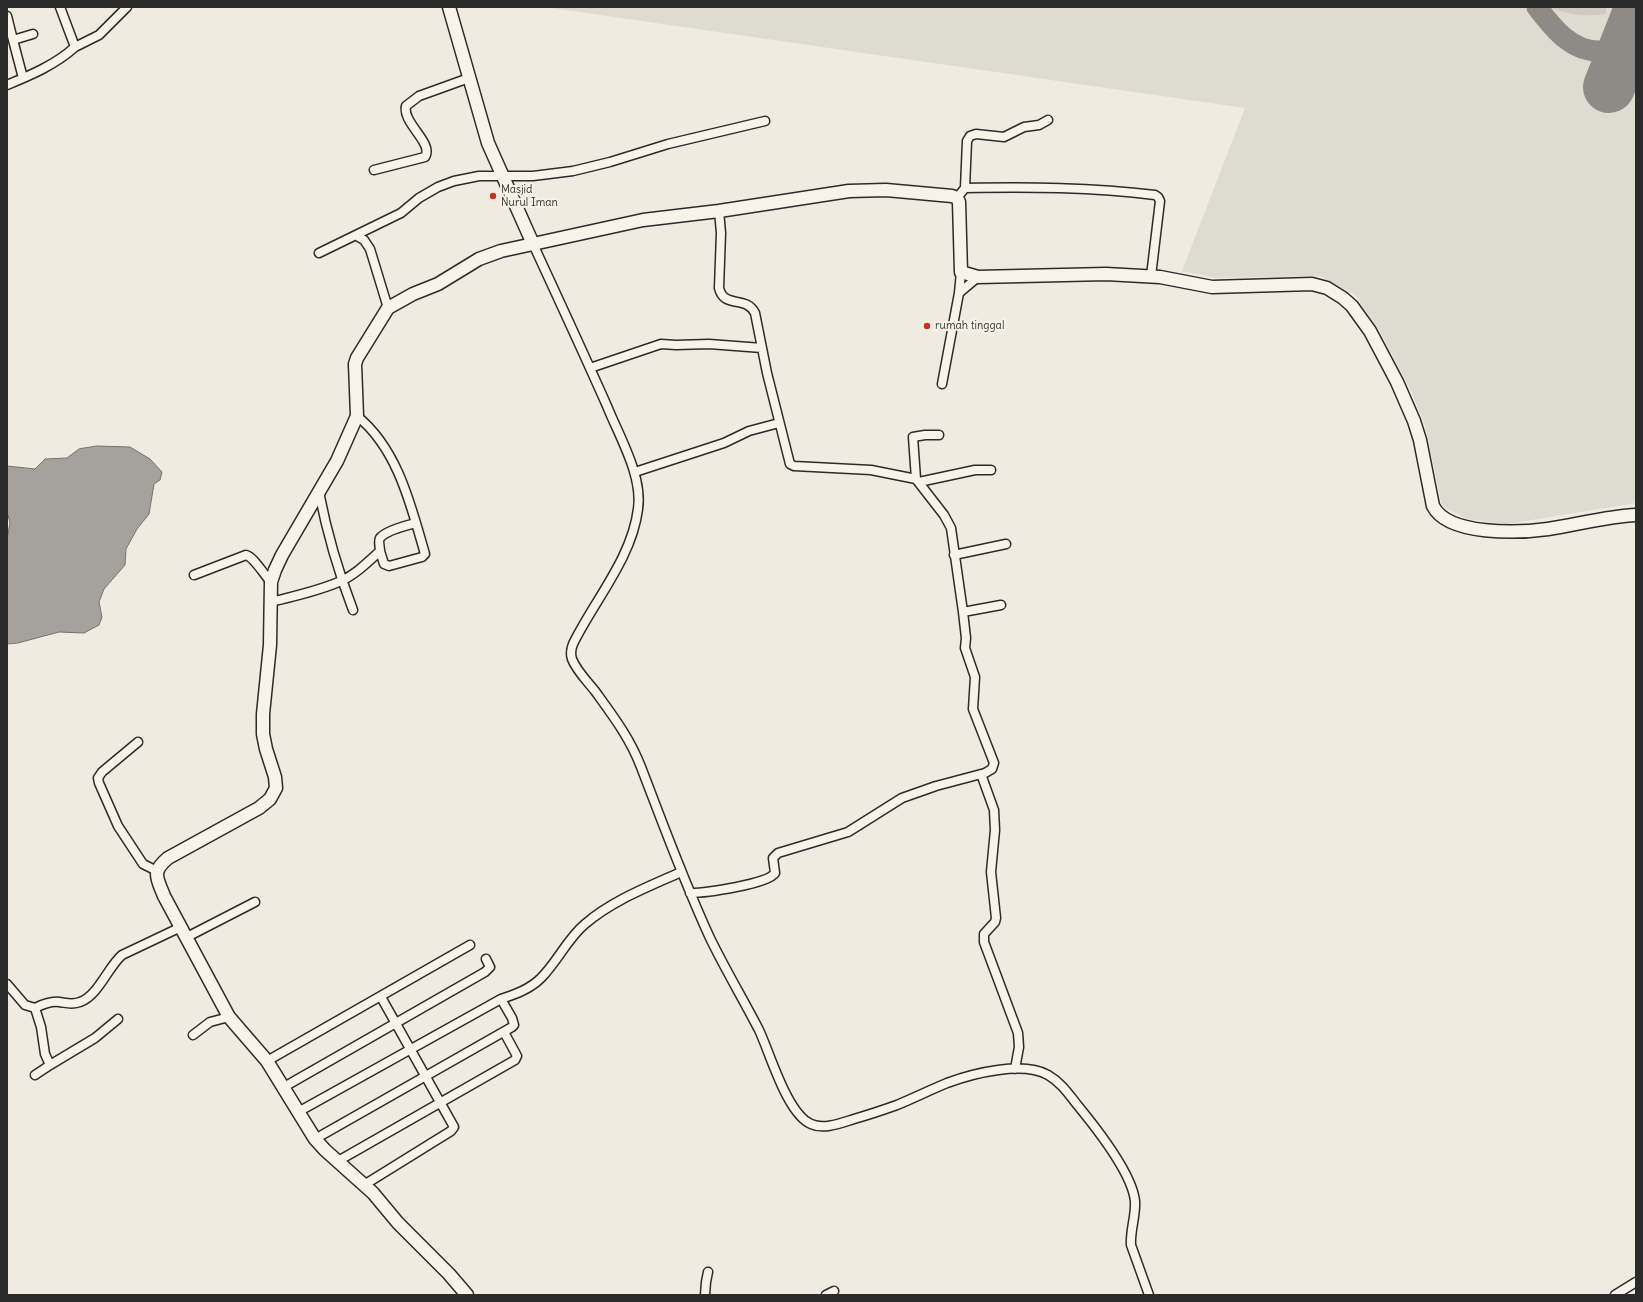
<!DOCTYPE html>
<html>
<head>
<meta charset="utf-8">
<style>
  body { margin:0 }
  #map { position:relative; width:1643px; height:1302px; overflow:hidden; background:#efebe0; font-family:Delius,sans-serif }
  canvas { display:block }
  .frame { position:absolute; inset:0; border:8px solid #2b2b2b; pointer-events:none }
</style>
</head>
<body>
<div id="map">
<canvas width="1643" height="1302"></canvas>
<div class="frame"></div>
</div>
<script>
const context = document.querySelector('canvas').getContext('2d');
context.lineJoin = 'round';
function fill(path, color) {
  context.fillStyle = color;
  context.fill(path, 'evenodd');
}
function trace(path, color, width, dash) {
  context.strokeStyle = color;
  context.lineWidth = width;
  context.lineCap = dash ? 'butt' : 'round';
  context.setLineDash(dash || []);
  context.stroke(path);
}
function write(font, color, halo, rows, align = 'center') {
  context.font = font + ' Delius,sans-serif';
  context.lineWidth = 4;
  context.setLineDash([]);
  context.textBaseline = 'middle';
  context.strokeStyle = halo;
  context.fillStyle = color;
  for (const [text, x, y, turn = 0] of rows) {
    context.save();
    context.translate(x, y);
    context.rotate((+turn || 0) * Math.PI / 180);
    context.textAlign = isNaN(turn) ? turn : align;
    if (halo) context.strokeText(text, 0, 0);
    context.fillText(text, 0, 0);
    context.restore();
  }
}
fill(new Path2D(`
  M545,7H1636V503L1507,524L1467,519L1442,506L1425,425L1412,393L1378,328L1355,295L1320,276L1215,278L1182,271L1245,108Z`), '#dedbd1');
fill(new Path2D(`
  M1549,7H1607L1605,14C1585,17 1568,15 1549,7Z`), '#cfcbc2');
const water = new Path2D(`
  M97,446L130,447L150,459L162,472L160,480L154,484L149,514L137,529L126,549L125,565L104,589L99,602L102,617L99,625L84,633L59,632L18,643L7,644V539L10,523L7,511V466L35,469L45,459L67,458L79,449Z`);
fill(water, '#a4a29a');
trace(water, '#74726e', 1);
trace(new Path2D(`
  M1537,7C1553,28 1572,53 1602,51C1608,51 1615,50 1620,46C1626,40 1630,30 1634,23`), '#8d8b86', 21);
trace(new Path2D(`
  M1609,87L1636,19`), '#8d8b86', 52);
const street = new Path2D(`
  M7,16L13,40L33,34
  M13,40L23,78
  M75,47L99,35L127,7
  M7,85C31,75 55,65 75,47L60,7
  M374,170L425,157C434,143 402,123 406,106L419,96L469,78
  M965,188C1028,187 1092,187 1155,195L1158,197L1160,201L1151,276
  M957,198L965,188L967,141L970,136L976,134L1004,137L1024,127L1039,125L1048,120
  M357,236L364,240L370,249L388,308
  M533,244C558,298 583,352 607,406C619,436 643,476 638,509C632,558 594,601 573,644C571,649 570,653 572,659C576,670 587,681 595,691C613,716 630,738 641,767C663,824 684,882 710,938C725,969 743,999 759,1030C770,1053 787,1114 811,1124C824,1130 841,1123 854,1119C868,1115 883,1110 897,1105C914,1098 930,1090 947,1083C974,1073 1023,1061 1048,1075C1062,1083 1070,1096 1079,1107C1097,1129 1132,1173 1135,1201C1136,1216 1130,1230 1131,1245L1149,1295
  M319,253L401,213L419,198L438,187L454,181L479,176H533L573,171L610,162L668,144L765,121
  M959,293L961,272
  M590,368L661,344L676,345L709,344L762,348
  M942,384L959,293L978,277
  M357,416C398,449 411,506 425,554L422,557L389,566L384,564L380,551
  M635,472L724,443L749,431L779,423
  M916,479L913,437L925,435H939
  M919,482L975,470H991
  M319,492C327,533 338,571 353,610
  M954,555L1006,544
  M194,575L246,555C254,557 264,575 271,582
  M271,602C294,596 319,591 341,581C356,574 368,562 380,551C380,547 378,541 380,538C385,531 408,525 416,523
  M963,612L1001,605
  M138,742L102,772L98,778L99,783L118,826L143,864L157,871
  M981,774L994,810L995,830L991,872L996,918L995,922L984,934V942L1018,1033L1019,1047L1015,1069
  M690,893C706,893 768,884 775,873L773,858L778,853L848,832L902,798L936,786L985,773L992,769L994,763L973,709L975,677L965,648L966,638L963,612L951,528L944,515L916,479L871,470L794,466L790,464L767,373L755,313C746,295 724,309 719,288L721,233L719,211
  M187,937L255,902
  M7,984L25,1005L35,1008
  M118,1019L95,1038L50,1065L45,1054L41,1027L35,1008C43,1004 51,1001 59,1002C67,1003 73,1005 80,1002C98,996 108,967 122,955L181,927
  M193,1035L210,1022L229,1017
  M267,1061L470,945
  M35,1075L50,1065
  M284,1087L485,972L490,967L486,959
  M298,1112L501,999C516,994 530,989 541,978C558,961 567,939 585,924C613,900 648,887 681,872
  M315,1139L512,1027L514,1025L512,1018L501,999
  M338,1161L515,1060L517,1056L504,1032
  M364,1185L451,1131L454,1127L381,997
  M705,1295L706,1282L708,1272
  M826,1295L834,1291
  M1615,1295L1636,1282`);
const secondary = new Path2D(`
  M449,7L488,143L533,244
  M467,1295L449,1274L398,1223L373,1193L325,1150L315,1139L267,1061L229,1017L164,896C157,878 151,872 168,858L259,808L270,799L276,788L275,777L266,749L263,734V714L270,645L271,582L275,570L282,555L337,461L357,416L355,364L357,358L388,308L413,294L438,284L479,259L501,251L643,220L719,211L849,191L886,190L952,196L957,198L959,202L961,272L978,277L1106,274L1160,277L1212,287L1312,284L1327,288L1343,298L1352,306L1370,331L1397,382L1414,421L1420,440L1433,506C1448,536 1519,533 1548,529C1576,525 1608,516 1636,515`);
trace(street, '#2b2b2b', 11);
trace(secondary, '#2b2b2b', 15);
trace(street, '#f7f3e8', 8);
trace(secondary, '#f7f3e8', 12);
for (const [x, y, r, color] of [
  [493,196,4,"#c8321e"],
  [927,326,4,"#c8321e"]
]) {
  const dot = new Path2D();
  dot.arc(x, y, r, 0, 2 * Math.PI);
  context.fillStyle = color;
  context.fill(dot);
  trace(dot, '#f7f3e8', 1.5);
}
write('11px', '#2b2b2b', '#f7f3e8', [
  ["Masjid",501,190],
  ["Nurul Iman",501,203],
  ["rumah tinggal",935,326]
], 'left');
</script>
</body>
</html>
